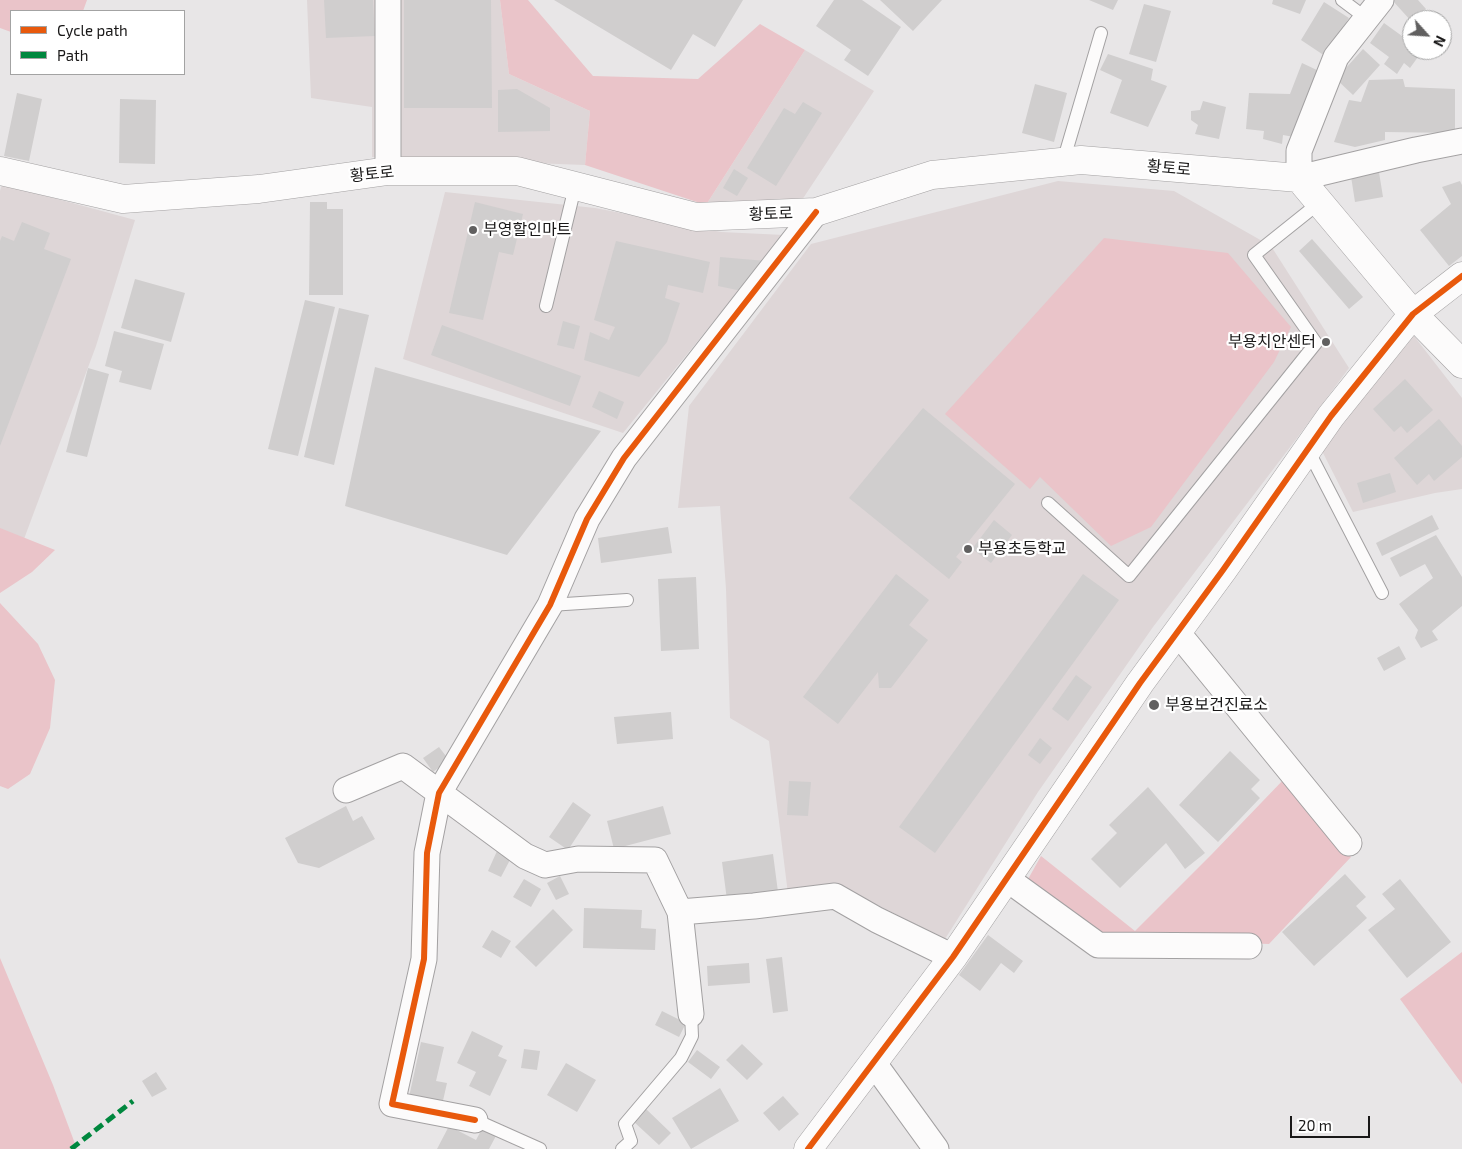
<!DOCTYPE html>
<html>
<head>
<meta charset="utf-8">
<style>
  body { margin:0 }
  #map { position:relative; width:1462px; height:1149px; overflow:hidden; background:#e8e6e7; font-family:"Exo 2",sans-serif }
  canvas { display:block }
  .legend { position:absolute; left:10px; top:10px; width:175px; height:65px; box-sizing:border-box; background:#fff; border:1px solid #a3a3a3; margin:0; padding:6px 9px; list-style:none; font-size:15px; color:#191818 }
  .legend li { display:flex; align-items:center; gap:10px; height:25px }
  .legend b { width:25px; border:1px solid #a3a3a3 }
  .north { position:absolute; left:1402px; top:10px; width:50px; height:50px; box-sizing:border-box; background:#fff; border:1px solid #a3a3a3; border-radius:50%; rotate:116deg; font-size:14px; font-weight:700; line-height:20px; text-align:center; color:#191818 }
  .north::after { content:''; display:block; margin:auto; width:18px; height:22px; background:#616060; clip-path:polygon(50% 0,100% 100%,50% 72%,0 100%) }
  .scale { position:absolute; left:1290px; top:1116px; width:80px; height:22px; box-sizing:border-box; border:2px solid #191818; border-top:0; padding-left:6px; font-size:15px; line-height:18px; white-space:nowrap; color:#191818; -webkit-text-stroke:4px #fff; paint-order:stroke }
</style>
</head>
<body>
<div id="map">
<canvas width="1462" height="1149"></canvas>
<ul class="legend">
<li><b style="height:6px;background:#e8590c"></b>Cycle path</li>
<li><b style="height:6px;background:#00873e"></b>Path</li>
</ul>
<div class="north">N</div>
<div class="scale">20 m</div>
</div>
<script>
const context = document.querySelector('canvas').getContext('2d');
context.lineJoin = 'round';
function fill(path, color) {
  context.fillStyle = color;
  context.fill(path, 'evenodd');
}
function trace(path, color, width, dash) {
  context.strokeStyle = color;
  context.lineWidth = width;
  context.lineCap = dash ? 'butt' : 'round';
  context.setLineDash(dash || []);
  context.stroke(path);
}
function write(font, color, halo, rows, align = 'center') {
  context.font = font + ' "Exo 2","Noto Sans KR",sans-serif';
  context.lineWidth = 4.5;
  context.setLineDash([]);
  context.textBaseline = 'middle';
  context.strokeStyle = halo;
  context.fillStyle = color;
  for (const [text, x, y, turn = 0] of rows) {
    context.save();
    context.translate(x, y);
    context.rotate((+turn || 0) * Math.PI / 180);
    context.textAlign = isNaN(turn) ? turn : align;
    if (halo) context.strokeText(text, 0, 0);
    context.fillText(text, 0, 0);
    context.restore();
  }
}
fill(new Path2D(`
  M307,0H500L509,74L590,111L585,165L372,157V107L311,98Z
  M805,50L874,91L800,203L706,205Z
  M1058,181L1174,191L1271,246L1349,368L1297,438L1153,627L1038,792L945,939L851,892L788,894L769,741L730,718L726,589L720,506L678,508L689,406L811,244Z
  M2,184L135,220L96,346L24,539L0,529V191Z
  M445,192L595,208L721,232L784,235L623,433L403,359Z
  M1414,336L1462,398V489L1435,493L1353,512L1320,447Z`), '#ded6d7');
fill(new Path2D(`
  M0,0H87L83,11H11V32L0,28Z
  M500,0H528L593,76L698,79L760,24L805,50L706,205L585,165L590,111L509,74Z
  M1104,238L1228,253L1291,327L1274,362L1151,527L1111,546L1040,477L1030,489L945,414Z
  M0,528L55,550L32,572L0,593Z
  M0,603L38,644L55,680L50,728L30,774L8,789L0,786Z
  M1286,777L1351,857L1269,944L1102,938L1027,881L1041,856L1135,931L1212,854Z
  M1462,952V1084L1400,999Z
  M0,958L53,1085L77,1149H0Z`), '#eac4c9');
fill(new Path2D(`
  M324,0H373L375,36L326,38Z
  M404,0H491L492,108H404Z
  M554,0H743L715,47L693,34L671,70Z
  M834,0H862L901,27L868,76L844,60L851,50L816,26Z
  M880,0H942L913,31Z
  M1089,0H1118L1113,10Z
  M1273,0H1306L1300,14L1272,4Z
  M1392,0H1418L1426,9L1412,20V22Z
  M1324,2L1349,18L1325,56L1301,40Z
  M1144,4L1171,11L1156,62L1129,54Z
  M1384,23L1402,36L1412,30V50H1423L1410,68L1404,63L1397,74L1384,64L1389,57L1370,43Z
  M1363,49L1380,65L1353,95L1336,79Z
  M1108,54L1153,69L1151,80L1167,86L1148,127L1110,113L1122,80L1100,70Z
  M1302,63L1319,71L1294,137L1283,135L1282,144L1263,139L1264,131L1246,129L1249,93L1290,94Z
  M1403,79L1405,87L1455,89V133L1385,132V140L1355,147L1334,142L1349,100L1361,102L1369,80Z
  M1035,84L1067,93L1054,142L1022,133Z
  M517,89L550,108V131L498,132V90Z
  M17,93L42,99L29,161L4,156Z
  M120,99L156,100L155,164L119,163Z
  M1203,101L1226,107L1219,139L1195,134L1198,125L1191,120V111L1200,110Z
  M803,102L822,113L776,186L747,168L784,108L795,114Z
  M1378,166L1383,197L1355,202L1350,170Z
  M734,169L748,178L737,196L723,188Z
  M1460,181L1462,185V256L1449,266L1420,230L1451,204L1442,187Z
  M310,202H327V209H343V295H309Z
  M475,202L523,214L513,255L499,252L483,320L449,313Z
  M22,222L50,233L44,249L71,259L0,446V241L2,236L14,241Z
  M1312,239L1363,297L1349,309L1299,251Z
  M616,241L710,262L703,293L668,285L665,298L680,303L667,342L639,377L584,360L590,332L609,340L615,327L594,320Z
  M720,257L766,261L742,291L718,286Z
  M135,279L185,293L171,342L121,328Z
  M305,300L335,307L298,456L268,449Z
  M339,308L369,315L334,465L304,457Z
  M563,321L580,326L574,349L557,345Z
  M442,325L581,376L570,406L431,355Z
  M114,331L164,344L151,390L119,382L122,371L105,366Z
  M375,367L601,431L507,555L345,506Z
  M88,368L109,374L87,457L66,452Z
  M1405,379L1433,410L1407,433L1401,426L1394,432L1373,409Z
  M599,391L624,402L617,419L592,407Z
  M923,408L1015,484L956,557L962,562L949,579L849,498Z
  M1439,419L1462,446V457L1434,481L1429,474L1417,485L1394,458Z
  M1390,473L1396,492L1363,503L1357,483Z
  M1432,515L1439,529L1382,556L1376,543Z
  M994,520L1012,535L991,563L972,549Z
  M668,527L672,553L601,563L598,538Z
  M1436,535L1462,577V606L1432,631L1438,640L1421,648L1415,638L1418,630L1399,604L1433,578L1425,564L1400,577L1390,558Z
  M896,574L929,600L909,625L928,640L891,688H879L878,672L838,724L803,697Z
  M1083,574L1119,600L935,853L899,827Z
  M696,577L699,649L661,651L658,579Z
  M1399,646L1406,659L1384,671L1377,658Z
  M1076,675L1092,687L1068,721L1052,709Z
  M671,712L673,739L617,744L614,717Z
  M1040,738L1052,748L1040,764L1028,755Z
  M439,747L449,760L433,772L423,758Z
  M1230,751L1260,780L1251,789L1260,798L1218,842L1179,805Z
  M789,781L811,782L808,816L787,815Z
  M1148,787L1205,853L1185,869L1166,843L1120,888L1091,859L1117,833L1109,825Z
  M573,802L591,815L568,850L549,837Z
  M346,806L353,821L362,816L375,839L319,868L298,863L285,838Z
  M663,806L671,834L614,849L607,821Z
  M497,851L511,858L501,877L488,871Z
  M773,854L778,892L727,900L722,862Z
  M1345,874L1366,897L1356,906L1367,918L1314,966L1282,932Z
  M560,876L569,894L556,900L547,883Z
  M524,879L541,889L531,907L513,897Z
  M1400,879L1451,942L1407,978L1368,930L1395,909L1382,894Z
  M584,908L642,910L641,928L656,929L655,950L583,948Z
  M553,909L573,930L536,967L515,947Z
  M492,930L511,941L501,958L482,947Z
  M988,935L1023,961L1014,973L1001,963L980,991L959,975Z
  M782,957L788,1011L773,1013L766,959Z
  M749,963L750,983L708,986L707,966Z
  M662,1011L686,1023L679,1037L655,1025Z
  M472,1031L503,1046L498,1056L507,1060L490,1096L469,1086L476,1072L457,1063Z
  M421,1042L444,1047L436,1081L447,1083L442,1105L409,1097Z
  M742,1044L763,1064L747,1080L726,1060Z
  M524,1049L540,1051L537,1070L521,1068Z
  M697,1050L720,1067L711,1079L688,1062Z
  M566,1063L596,1080L577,1112L547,1095Z
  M156,1072L167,1089L152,1097L142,1081Z
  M720,1088L739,1121L691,1149L672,1118Z
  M783,1096L799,1114L779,1131L763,1113Z
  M645,1108L671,1133L659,1145L633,1121Z
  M449,1126L476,1140L483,1127L497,1134L489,1149H437Z`), '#d0cece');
const service = new Path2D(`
  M1342,0L1366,18
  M1063,162L1101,33
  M546,306L575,187
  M1308,450L1382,593
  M1048,503L1129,576L1316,343L1254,255L1319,203
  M550,605L627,600
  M475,1120L540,1149
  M622,1149L631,1141L625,1124L681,1058L692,1036L691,1014`);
const minor = new Path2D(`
  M388,0V171
  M1381,0L1336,57L1299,151V178L1416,150L1462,141
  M1177,632L1349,843
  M346,790L403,766L525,856L545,865L578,859L655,860L680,912L754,906L835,896L877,920L953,957
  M1007,879L1098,945L1249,946
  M680,912L691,1014
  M873,1062L936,1149
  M475,1120L392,1104L424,959L427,853L439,793L550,605L587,519L624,458L816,212`);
const tertiary = new Path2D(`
  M808,1149L953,957L1140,683L1223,570L1331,416L1413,314L1462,276`);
const secondary = new Path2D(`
  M0,171L123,199L259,189L388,171H517L696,217L816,212L932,175L1081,160L1299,178L1413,314L1462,364`);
trace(service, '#a3a1a2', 14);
trace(minor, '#a3a1a2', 27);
trace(tertiary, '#a3a1a2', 29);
trace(secondary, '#a3a1a2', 29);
trace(service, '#fcfbfb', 12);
trace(minor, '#fcfbfb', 25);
trace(tertiary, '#fcfbfb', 28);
trace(secondary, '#fcfbfb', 28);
trace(new Path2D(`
  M71,1149L133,1101`), '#00873e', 5, [10, 5]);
trace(new Path2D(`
  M475,1120L392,1104L424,959L427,853L439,793L550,605L587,519L624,458L816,212
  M808,1149L953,957L1140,683L1223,570L1331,416L1413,314L1462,276`), '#e8590c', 6);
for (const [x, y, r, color] of [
  [473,230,5,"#616060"],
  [1326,342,5,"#616060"],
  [968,549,5,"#616060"],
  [1154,705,6,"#616060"]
]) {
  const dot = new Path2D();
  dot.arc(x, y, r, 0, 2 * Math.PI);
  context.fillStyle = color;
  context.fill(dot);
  trace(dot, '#fff', 2);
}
write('16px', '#191818', '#fff', [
  ["황토로",1169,168,5],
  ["황토로",372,174,-6],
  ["황토로",771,214,-2]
]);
write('16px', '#191818', '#fff', [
  ["부영할인마트",483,230],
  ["부용치안센터",1316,342,"right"],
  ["부용초등학교",978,549],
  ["부용보건진료소",1165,705]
], 'left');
</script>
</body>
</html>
